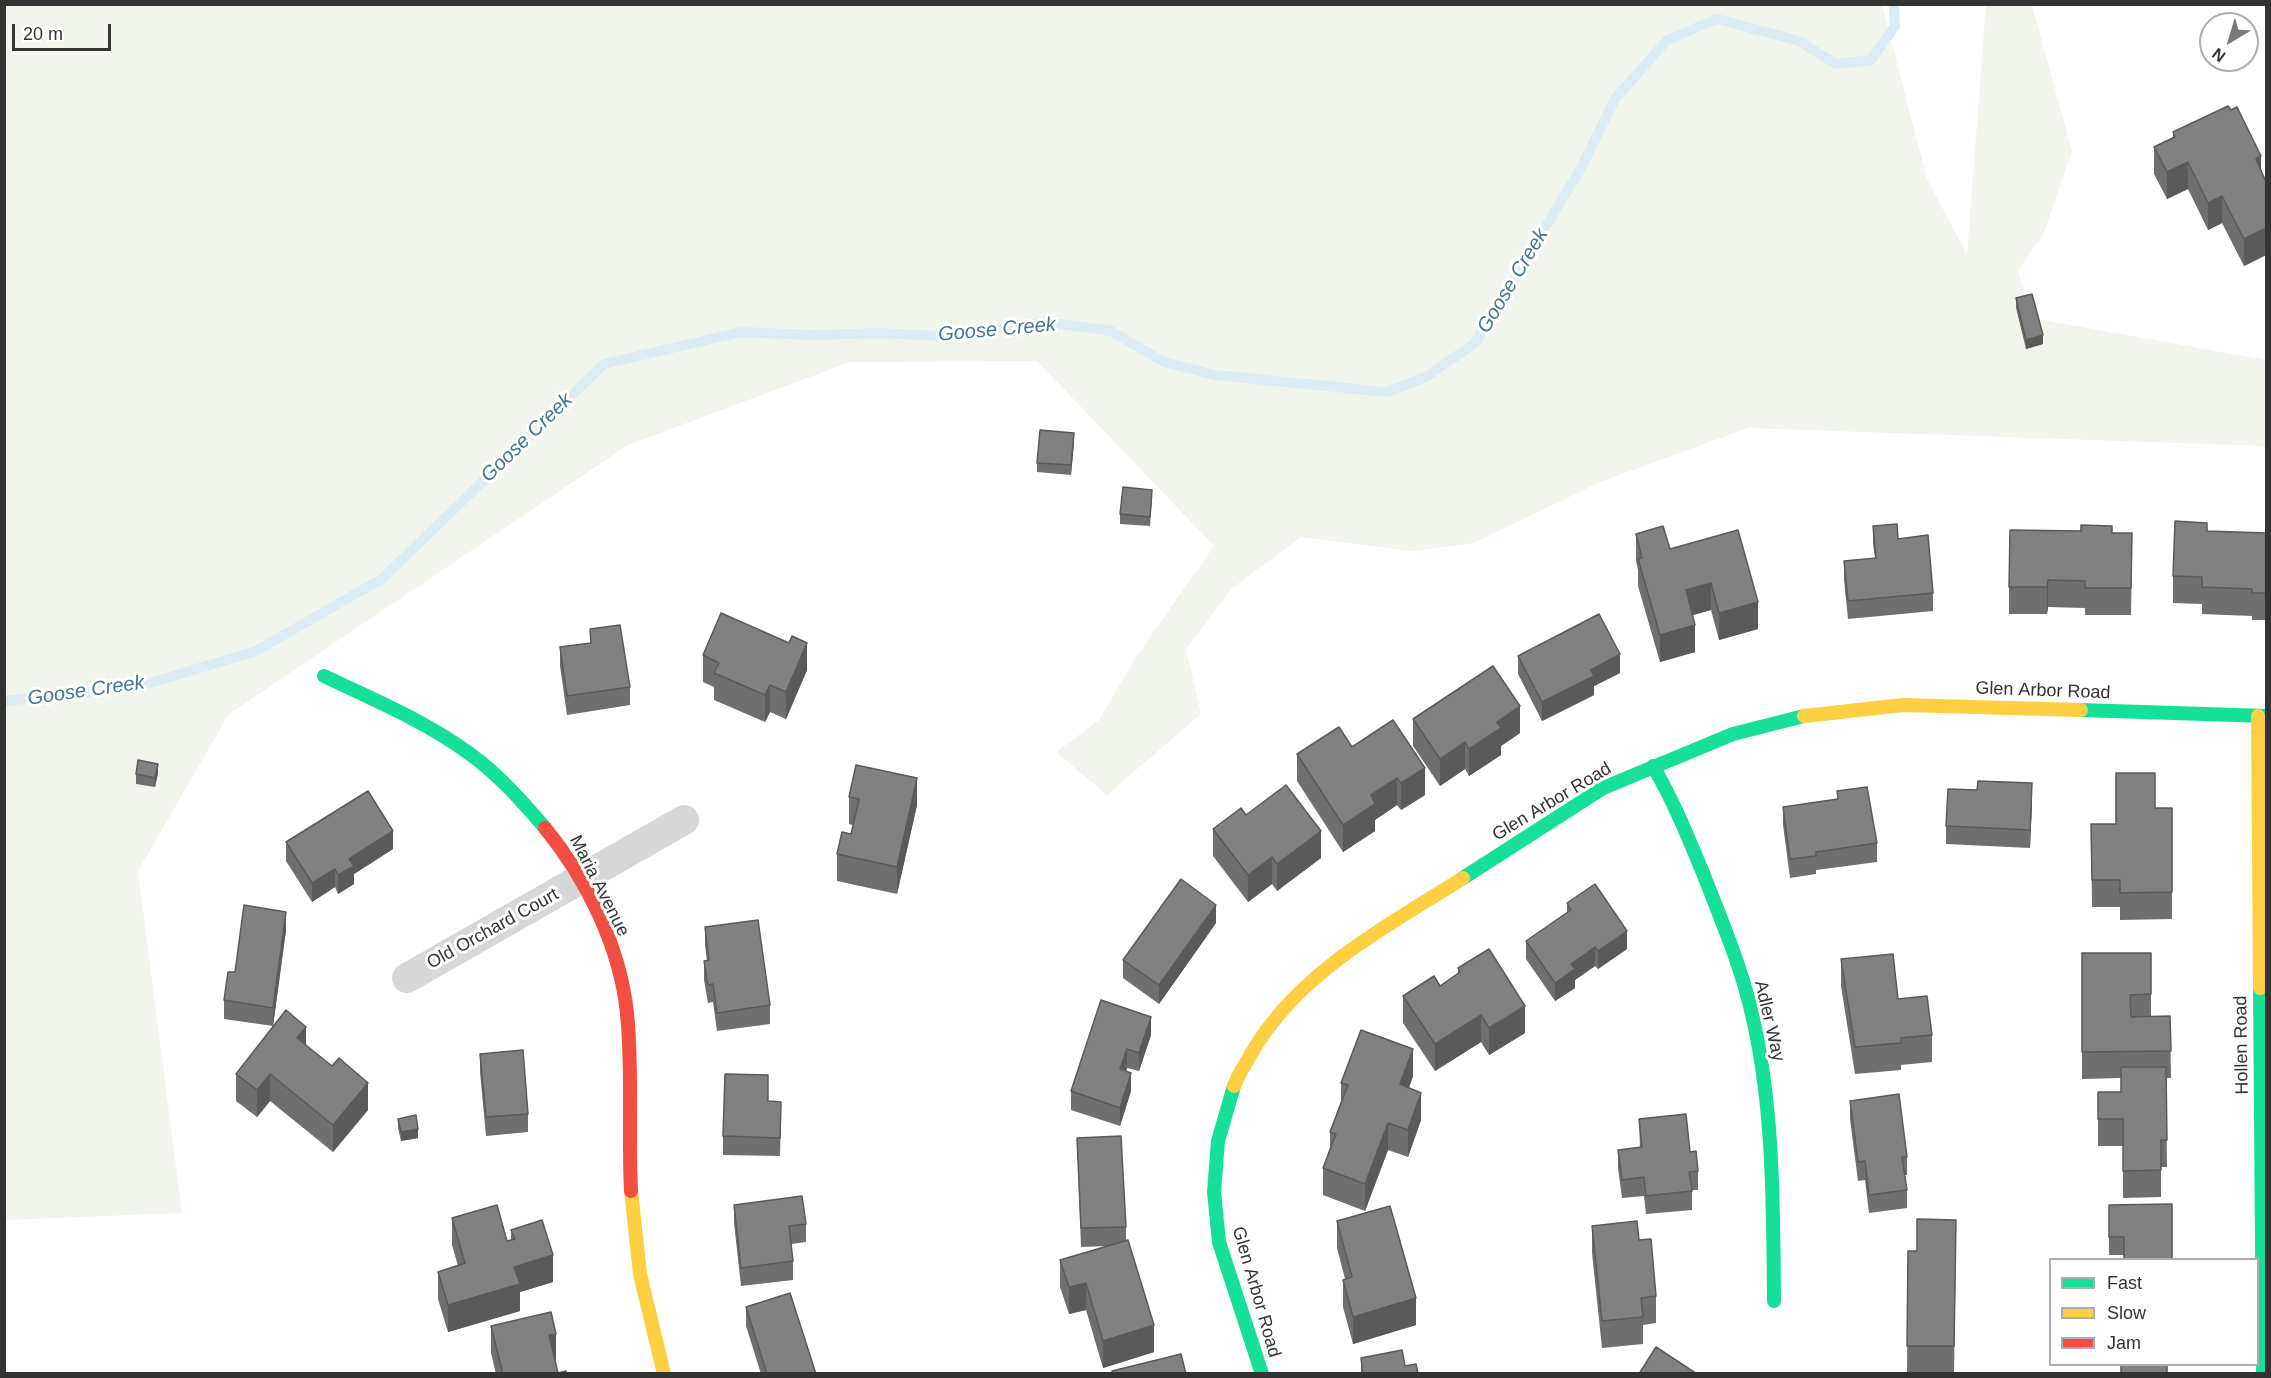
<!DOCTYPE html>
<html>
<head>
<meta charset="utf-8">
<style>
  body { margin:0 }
  #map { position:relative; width:2271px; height:1378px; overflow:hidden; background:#fff; font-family:Helvetica,sans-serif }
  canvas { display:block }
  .frame { position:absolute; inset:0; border:6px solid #333; pointer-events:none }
  .legend { position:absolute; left:2049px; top:1258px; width:210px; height:108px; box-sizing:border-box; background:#fff; border:2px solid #adadad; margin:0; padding:8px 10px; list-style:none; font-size:18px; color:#333 }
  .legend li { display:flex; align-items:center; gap:12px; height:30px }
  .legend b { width:30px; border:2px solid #adadad }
  .north { position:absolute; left:2199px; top:12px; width:60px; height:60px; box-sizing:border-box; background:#fff; border:2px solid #adadad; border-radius:50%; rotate:218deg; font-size:16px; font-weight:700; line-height:24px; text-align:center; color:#333 }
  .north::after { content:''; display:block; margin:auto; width:21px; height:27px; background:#7a7a7a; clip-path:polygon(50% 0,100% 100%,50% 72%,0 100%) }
  .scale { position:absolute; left:12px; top:24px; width:99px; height:27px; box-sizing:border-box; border:3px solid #333; border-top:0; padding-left:8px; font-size:18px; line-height:21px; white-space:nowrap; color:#333; -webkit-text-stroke:4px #fff; paint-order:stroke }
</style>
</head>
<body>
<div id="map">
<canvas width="2271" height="1378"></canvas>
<div class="frame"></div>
<ul class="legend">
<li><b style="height:8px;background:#16e098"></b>Fast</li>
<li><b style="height:8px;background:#ffcf43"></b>Slow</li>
<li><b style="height:8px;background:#f24e42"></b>Jam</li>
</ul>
<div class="north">N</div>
<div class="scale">20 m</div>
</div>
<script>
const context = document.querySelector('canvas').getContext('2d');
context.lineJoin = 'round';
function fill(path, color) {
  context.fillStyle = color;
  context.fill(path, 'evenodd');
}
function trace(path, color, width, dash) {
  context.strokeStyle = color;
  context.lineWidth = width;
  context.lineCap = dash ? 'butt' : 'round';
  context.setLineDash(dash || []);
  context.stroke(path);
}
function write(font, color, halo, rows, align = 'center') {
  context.font = font + ' Helvetica,sans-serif';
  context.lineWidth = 6;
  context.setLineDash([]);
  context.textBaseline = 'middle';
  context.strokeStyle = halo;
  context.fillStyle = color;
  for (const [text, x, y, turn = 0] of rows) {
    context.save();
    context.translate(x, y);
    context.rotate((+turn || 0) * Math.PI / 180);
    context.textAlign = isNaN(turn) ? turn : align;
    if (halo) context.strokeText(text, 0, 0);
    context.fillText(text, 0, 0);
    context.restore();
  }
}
fill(new Path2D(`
  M4,5H1882L1927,179L1967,254L1986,5H2032L2072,151L2043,235L2018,270L2031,318L2266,360V446L1748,428L1600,482L1474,543L1412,551L1301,537L1232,588L1186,649L1201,714L1107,795L1056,752L1099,720L1136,657L1214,546L1037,361L850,362L628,445L229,714L138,871L182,1213L5,1220Z`), '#f1f5ed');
trace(new Path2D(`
  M4,701L133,688L256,651L383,578L604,364L741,332L815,335L878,333L939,336L1046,322L1111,331L1164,362L1215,375L1387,392L1426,377L1475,343L1580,170L1615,99L1667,40L1717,19L1799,41L1836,64L1871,60L1895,26L1894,4`), '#ddebf3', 10);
trace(new Path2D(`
  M407,978L684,820`), '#d7d7d7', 30);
trace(new Path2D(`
  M324,676C374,700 425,721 470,754C498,774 522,801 545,828
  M2081,710L2266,716
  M1653,766C1673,800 1688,837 1703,873C1720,917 1739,961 1750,1006C1774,1102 1773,1203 1774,1301
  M1463,878L1603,788L1733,734L1804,716
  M2260,988L2263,1374
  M1234,1086L1218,1141L1214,1192L1219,1242L1262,1374`), '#16e098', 14);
trace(new Path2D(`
  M1804,716L1903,705L2081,710
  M2258,716L2260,988
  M1234,1086C1238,1075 1245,1065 1251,1054C1298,972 1385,928 1463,878
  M631,1191L640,1274L664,1374`), '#ffcf43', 14);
trace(new Path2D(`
  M545,828C587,879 620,947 627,1013C633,1072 628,1131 631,1191`), '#f24e42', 14);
fill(new Path2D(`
  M2173,132L2261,170L2266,182V255L2244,266L2222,223L2208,230L2188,189L2167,199L2154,174V147L2173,137Z
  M2016,298L2043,344L2026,349L2016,308Z
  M1074,442L1071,475L1037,472V463Z
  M1152,499L1150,526L1120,524V514Z
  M1873,526L1898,539L1933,593V611L1848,619L1844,580V561L1875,558L1873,544Z
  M2207,531L2266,533V620H2252V616L2202,614V604L2173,603V576Z
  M2112,533L2132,560L2131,615H2085V608L2048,607L2047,614H2009V587Z
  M1636,534L1670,549L1758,602V629L1719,640L1711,610L1693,615L1695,652L1660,662L1638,586V570L1636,561Z
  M590,629L630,687V705L567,715L560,666V647L590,643Z
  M703,655L807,670L786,719L770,712L765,722L714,700V687L703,682Z
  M1518,656L1620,673L1594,686V695L1542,721L1518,674Z
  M1413,719L1520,733L1501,746V755L1469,776L1465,769L1440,786L1413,746Z
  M1352,747L1425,795L1401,810L1397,805L1375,820V831L1343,852L1297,781V754Z
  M158,773L155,787L136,784V774Z
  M1977,790L2032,802L2030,848L1946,844V826Z
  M1837,791L1877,843V862L1816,870V874L1790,878L1783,825V807L1837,799Z
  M849,797L917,805L897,894L837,881V854L851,834L853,825L849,824Z
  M2155,808H2172V919L2120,920V907H2092L2091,824H2116Z
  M1246,815L1321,858L1277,891L1272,884L1248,902L1213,856V829Z
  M286,842L393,849L354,874V884L338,894L335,887L312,902L286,861Z
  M1567,903L1627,949L1598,969L1595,966L1575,980V988L1555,1001L1526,959V941L1567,912Z
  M1216,923L1159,1004L1123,978V960Z
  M705,927L770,1005V1024L717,1031L713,1002L708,1003L704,980V961H707L705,945Z
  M286,930L273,1026L224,1019V1000L235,972Z
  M2082,953H2151V1016H2170L2171,1078H2166L2167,1167H2161V1197L2123,1198V1146H2098V1092H2121V1078L2082,1079Z
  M1841,959L1898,999L1932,1035V1062L1901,1065V1070L1855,1074L1841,986Z
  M1458,968L1525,1033L1489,1055L1481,1042L1435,1071L1403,1023V996L1440,986L1458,974Z
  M1101,1000L1151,1035L1139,1071L1127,1068L1126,1071L1131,1091L1120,1126L1071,1110V1091Z
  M306,1045L368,1110L333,1152L270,1101L257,1117L236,1101V1074Z
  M480,1054L528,1114V1132L486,1136L480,1072Z
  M1413,1076L1409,1088L1421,1120L1408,1157L1388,1150L1365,1211L1323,1195V1168L1330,1148V1132L1341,1101V1083Z
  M768,1101L781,1120L780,1156L723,1155V1136Z
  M1850,1101L1907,1157V1175H1905L1907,1190V1208L1869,1213L1865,1180L1858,1181L1850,1119Z
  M398,1119L418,1138L401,1141L398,1128Z
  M1639,1119L1690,1152L1698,1171V1190H1692V1210L1646,1214L1644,1196L1622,1198L1618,1168V1150L1640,1148Z
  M1077,1138L1126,1227V1241L1154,1352L1103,1368L1086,1310L1069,1314L1060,1287V1260L1109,1246L1081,1247Z
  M734,1205L806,1224V1242L791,1244L793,1261V1280L741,1286L734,1223Z
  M2109,1205L2172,1260L2124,1255H2109Z
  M452,1218L507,1241L511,1240V1230L553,1282L520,1292V1311L448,1332L438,1299V1272L458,1266L452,1245Z
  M1337,1221L1416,1325L1353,1344L1343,1307V1280L1345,1279L1337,1248Z
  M1592,1226L1639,1240L1656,1296V1323L1643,1325V1344L1602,1348L1592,1253Z
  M1956,1247L1954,1373H1907L1908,1251H1917Z
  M746,1307L816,1374H761L746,1326Z
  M491,1326L556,1361H555L558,1373L566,1374H496L491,1353Z
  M1361,1358L1405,1366L1418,1374H1361Z`), '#6f6f6f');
fill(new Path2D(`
  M2261,156V183L2256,159Z
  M2188,162V189L2167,199V172Z
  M2222,196V223L2208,230V203Z
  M2266,228V255L2244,266V239Z
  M2043,335V344L2026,349V340Z
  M1074,433V442L1071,475V465Z
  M2048,580V607L2047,614V587Z
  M1711,583V610L1686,617V590Z
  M1758,602V629L1719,640V613Z
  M1695,625V652L1660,662V635Z
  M807,643V670L786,719V692Z
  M1620,654V673L1594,686V695L1542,721V702L1591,670Z
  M770,685V712L765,722V695Z
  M1520,706V733L1501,746V755L1469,776V749L1497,722Z
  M1465,742V769L1440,786V759Z
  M158,764V773L155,787V778Z
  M1425,768V795L1401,810V783Z
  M917,778V805L897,894V867Z
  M1397,778V805L1375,820V831L1343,852V825L1371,795Z
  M2032,783V802L2030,848V830Z
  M393,831V849L354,874V884L338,894V875L349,859Z
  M1321,831V858L1277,891V864Z
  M1272,857V884L1248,902V875Z
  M335,869V887L312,902V883Z
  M1216,905V923L1159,1004V985Z
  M286,912V930L273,1026V1008Z
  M1627,931V949L1598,969V951Z
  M1595,947V966L1575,980V988L1555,1001V983L1571,964Z
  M1525,1006V1033L1489,1055V1028Z
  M1481,1015V1042L1435,1071V1044Z
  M1151,1017V1035L1139,1071V1053Z
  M306,1027V1053L297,1038Z
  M1127,1049V1068L1120,1088V1069Z
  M1413,1049V1076L1400,1111V1084Z
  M1131,1073V1091L1120,1126V1108Z
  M270,1074V1101L257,1117V1090Z
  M368,1083V1110L333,1152V1125Z
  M1421,1093V1120L1408,1157V1130Z
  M1388,1123V1150L1365,1211V1184Z
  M418,1129V1138L401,1141V1132Z
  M553,1255V1282L520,1292V1311L448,1332V1305L514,1267Z
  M1086,1283V1310L1069,1314V1287Z
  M1416,1298V1325L1353,1344V1317Z
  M1154,1325V1352L1103,1368V1341Z
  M556,1334V1361L549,1362V1335Z`), '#5a5a5a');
const building = new Path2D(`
  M2228,106L2231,110L2237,107L2261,156L2256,159L2266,182V228L2244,239L2222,196L2208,203L2188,162L2167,172L2154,147L2175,137L2173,132Z
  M2032,294L2043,335L2026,340L2016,298Z
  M1040,430L1074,433L1071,465L1037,463Z
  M1123,487L1152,490L1150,517L1120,514Z
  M2175,521L2207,523V531L2266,533V593H2252V589L2202,587V577L2173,576Z
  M1897,524L1898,539L1928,535L1933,593L1848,601L1844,561L1876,558L1873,526Z
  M2081,525L2112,526V533H2132L2131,588H2085V581L2048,580L2047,587H2009L2010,530L2081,531Z
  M1663,526L1670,549L1738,530L1758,602L1719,613L1711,583L1686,590L1695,625L1660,635L1638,559L1642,558L1636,534Z
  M721,613L789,643L792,636L807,643L786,692L770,685L765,695L714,673L719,663L703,655Z
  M1599,614L1620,654L1591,670L1594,676L1542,702L1518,656Z
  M620,625L630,687L567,696L560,647L591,643L590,629Z
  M1493,666L1520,706L1497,722L1501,728L1469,749L1465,742L1440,759L1413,719Z
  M1393,720L1425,768L1401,783L1397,778L1371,795L1375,804L1343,825L1297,754L1339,727L1352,747Z
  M138,760L158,764L155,778L136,774Z
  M856,765L917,778L897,867L837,854L842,832L851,834L858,804L859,799L849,797Z
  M2116,773H2155V808H2172V892L2120,893V880H2092L2091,824H2116Z
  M1978,781L2032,783L2030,830L1946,826L1948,789L1977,790Z
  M1286,785L1321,831L1277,864L1272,857L1248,875L1213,829L1241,808L1246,815Z
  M1867,787L1877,843L1816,852V856L1790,859L1783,807L1838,799L1837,791Z
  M368,791L393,831L349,859L354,866L338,875L335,869L312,883L286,842Z
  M1181,879L1216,905L1159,985L1123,960Z
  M1595,884L1627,931L1598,951L1595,947L1571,964L1575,969L1555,983L1526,941L1571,910L1567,903Z
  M244,905L286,912L273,1008L224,1000L228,972H235Z
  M758,920L770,1005L717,1013L713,984L708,985L704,961L709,960L705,927Z
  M1489,949L1525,1006L1489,1028L1481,1015L1435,1044L1403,996L1434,976L1440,986L1460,972L1458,968Z
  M2082,953H2151V994L2130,995L2131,1017L2170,1016L2171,1051L2082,1052Z
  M1893,954L1898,999L1927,996L1932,1035L1901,1038V1043L1855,1047L1841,959Z
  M1101,1000L1151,1017L1139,1053L1127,1049L1120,1069L1131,1073L1120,1108L1071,1091Z
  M286,1010L306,1027L297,1038L332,1066L339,1058L368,1083L333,1125L270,1074L257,1090L236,1074Z
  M1361,1030L1413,1049L1400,1084L1421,1093L1408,1130L1388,1123L1365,1184L1323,1168L1336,1134L1330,1132L1348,1085L1341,1083Z
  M523,1050L528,1114L486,1117L480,1054Z
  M2121,1067H2166L2167,1140H2161V1170L2123,1171V1119H2098V1092H2121Z
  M725,1074L768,1075V1101L781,1102L780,1138L723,1136Z
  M1899,1094L1907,1157H1902L1907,1190L1869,1195L1865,1161L1858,1162L1850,1101Z
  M1686,1114L1690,1152L1696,1151L1698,1171L1689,1172L1692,1191L1646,1196L1644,1177L1622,1180L1618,1150L1642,1147L1639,1119Z
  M416,1115L418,1129L401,1132L398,1119Z
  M1121,1136L1126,1227L1081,1228L1077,1138Z
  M802,1196L806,1224L789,1226L793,1261L741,1268L734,1205Z
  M2172,1204V1260H2124V1237H2109V1205Z
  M497,1205L507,1241L515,1239L511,1230L542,1220L553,1255L514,1267L520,1284L448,1305L438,1272L465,1263L452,1218Z
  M1390,1206L1416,1298L1353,1317L1343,1280L1352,1277L1337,1221Z
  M1917,1219L1956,1220L1954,1346H1907L1908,1251H1917Z
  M1637,1221L1639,1240L1651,1239L1656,1296L1641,1298L1643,1317L1602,1321L1592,1226Z
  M1128,1240L1154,1325L1103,1341L1086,1283L1069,1287L1060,1260Z
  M790,1293L816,1374H767L746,1307Z
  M551,1312L556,1334L549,1335L558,1373L566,1371V1374H503L491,1326Z
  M1656,1347L1697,1374H1639Z
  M1402,1350L1405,1366L1416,1364L1418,1374H1363L1361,1358Z
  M1181,1354L1186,1374H1113L1112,1371Z
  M2121,1365H2167V1374H2121Z`);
fill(building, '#818181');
trace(building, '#5a5a5a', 1.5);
write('18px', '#333', '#fff', [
  ["Glen Arbor Road",2043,691,2],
  ["Glen Arbor Road",1552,802,-31],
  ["Maria Avenue",599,886,63],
  ["Old Orchard Court",493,929,-29],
  ["Adler Way",1769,1021,77],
  ["Hollen Road",2242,1045,-91],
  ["Glen Arbor Road",1256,1292,74]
]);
write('italic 20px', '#3f7597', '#fff', [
  ["Goose Creek",1513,281,-59],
  ["Goose Creek",997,330,-5],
  ["Goose Creek",527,438,-44],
  ["Goose Creek",86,691,-8]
]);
</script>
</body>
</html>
